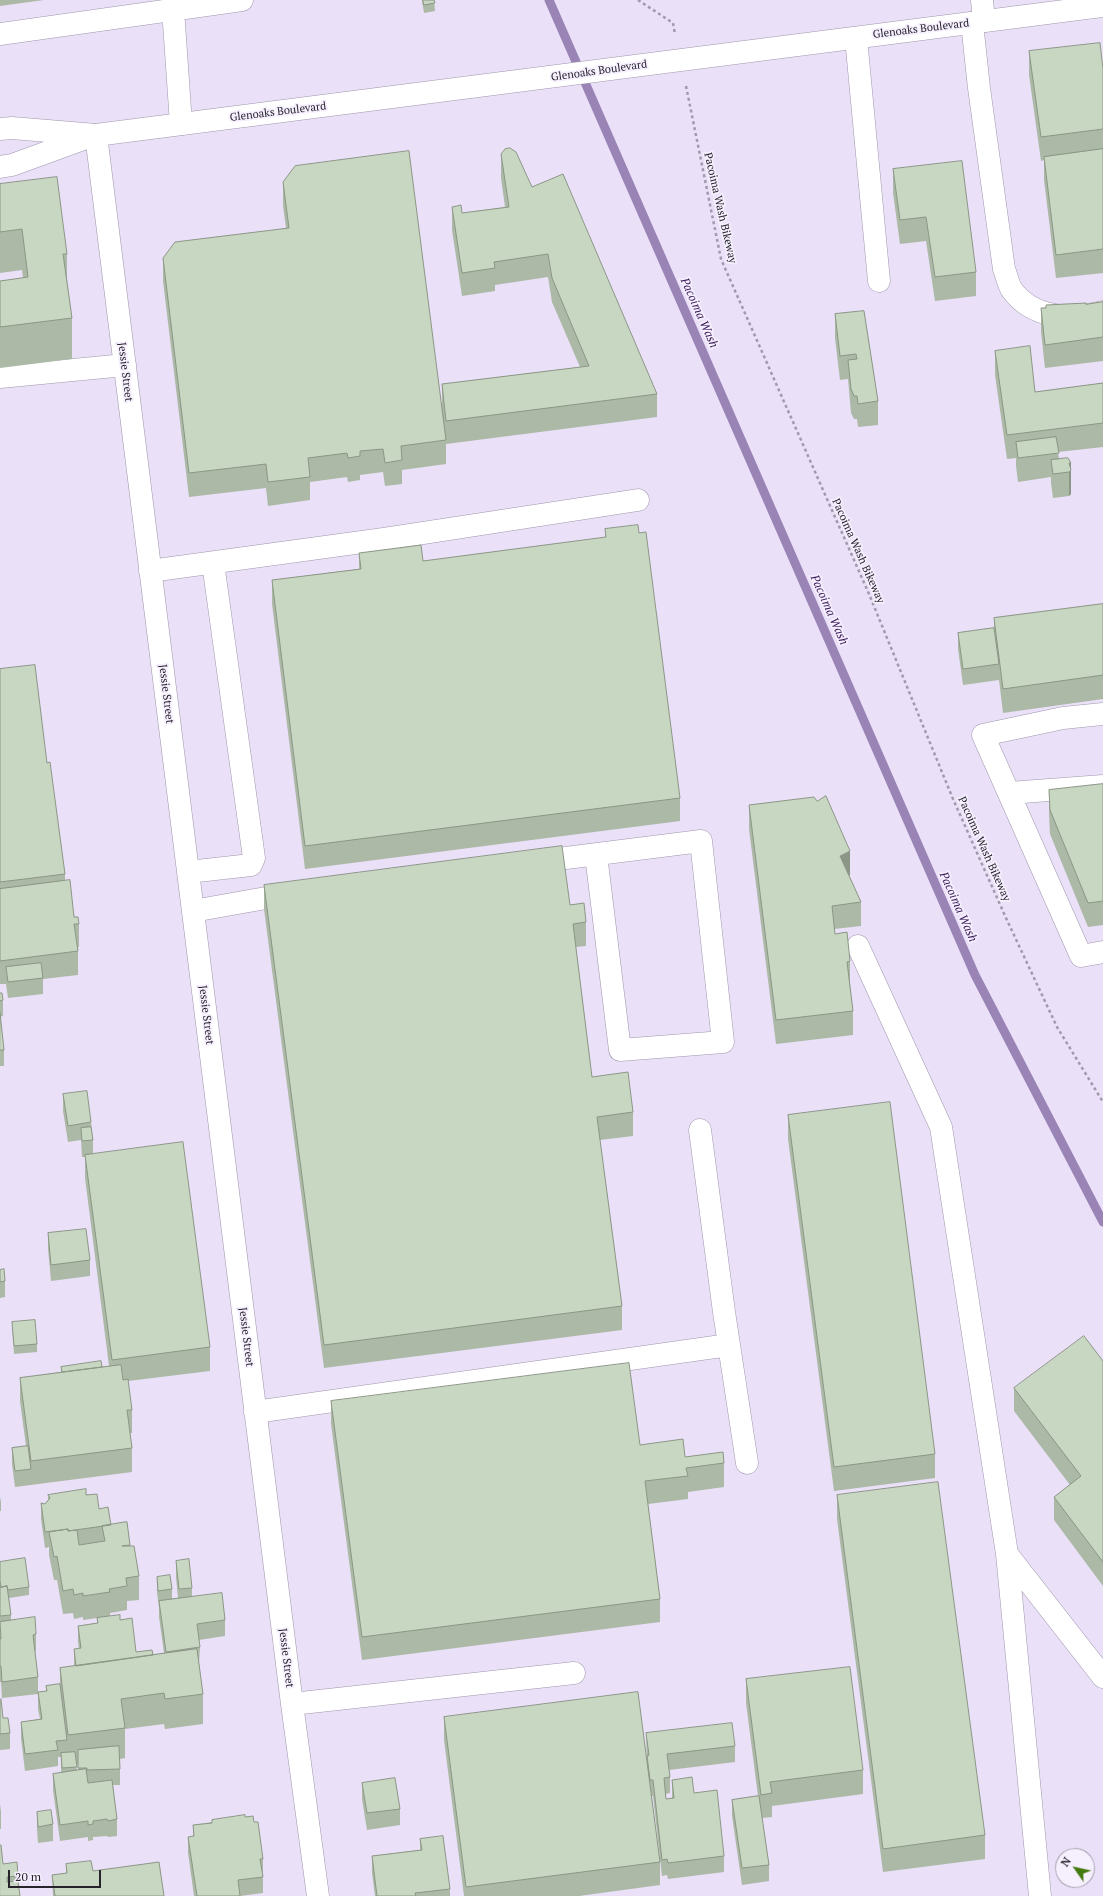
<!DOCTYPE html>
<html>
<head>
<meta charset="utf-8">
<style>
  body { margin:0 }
  #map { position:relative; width:1103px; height:1896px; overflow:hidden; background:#eae0f8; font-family:"PT Serif",serif }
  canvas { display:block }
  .north { position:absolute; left:1055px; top:1848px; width:40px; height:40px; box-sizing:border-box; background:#f5effe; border:1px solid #a39daa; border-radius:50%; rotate:304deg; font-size:11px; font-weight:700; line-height:16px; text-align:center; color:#27232c }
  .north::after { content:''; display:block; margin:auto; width:14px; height:18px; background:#447b11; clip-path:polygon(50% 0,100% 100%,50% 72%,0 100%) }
  .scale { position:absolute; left:8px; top:1870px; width:93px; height:18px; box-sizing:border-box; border:2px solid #27232c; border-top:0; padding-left:5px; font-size:12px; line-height:14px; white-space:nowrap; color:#27232c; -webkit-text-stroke:3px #f5effe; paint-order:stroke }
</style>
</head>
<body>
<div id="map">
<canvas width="1103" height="1896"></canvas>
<div class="north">N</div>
<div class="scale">20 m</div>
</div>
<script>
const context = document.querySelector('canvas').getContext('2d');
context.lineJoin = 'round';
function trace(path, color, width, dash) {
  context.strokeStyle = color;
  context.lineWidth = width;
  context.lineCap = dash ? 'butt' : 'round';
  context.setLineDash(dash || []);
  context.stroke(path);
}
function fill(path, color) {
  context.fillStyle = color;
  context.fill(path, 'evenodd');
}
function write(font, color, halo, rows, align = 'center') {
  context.font = font + ' "PT Serif",serif';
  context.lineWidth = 3.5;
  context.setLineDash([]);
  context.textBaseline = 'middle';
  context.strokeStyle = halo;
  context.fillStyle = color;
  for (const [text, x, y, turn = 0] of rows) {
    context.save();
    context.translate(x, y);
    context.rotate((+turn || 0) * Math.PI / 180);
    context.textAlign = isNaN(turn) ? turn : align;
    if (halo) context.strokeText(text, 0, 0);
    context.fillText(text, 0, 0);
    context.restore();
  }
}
trace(new Path2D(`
  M549,0L975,975L1103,1222`), '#9a84b6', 9);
const minor = new Path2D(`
  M982,0L984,21
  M173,9L181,124
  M972,23L979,88L1004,269C1007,276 1008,284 1012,290C1033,319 1071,320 1103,312
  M0,34L242,0
  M856,38L879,281
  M96,135L292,1704L318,1896
  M0,377L125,365
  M150,571L384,539L638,500
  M1103,714L1063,718L983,735L1081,956L1103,952
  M1009,793L1103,786
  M534,862L701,841L723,1042L620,1050L596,855
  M188,872L251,865L254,858L213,563
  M193,911L294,893
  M858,946L941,1127L1007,1554L1103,1677
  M700,1130L724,1312L747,1463
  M255,1412L729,1345
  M1007,1554L1040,1896
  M292,1704L574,1673`);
const major = new Path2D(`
  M0,129L12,128L96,135L1103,6
  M0,167L12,165L89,137`);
trace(minor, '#9f96ac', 23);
trace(major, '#9f96ac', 23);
trace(new Path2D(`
  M638,0L673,23L675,34
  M686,86L721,259L869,594L953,799L1006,918L1057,1027L1103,1102`), '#a199ac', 2.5, [3, 3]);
trace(minor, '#fff', 22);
trace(major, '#fff', 22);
fill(new Path2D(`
  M0,0H44L0,6Z
  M422,0H434L435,11L424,13Z
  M1029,51L1103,69V273L1056,278L1044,180V160L1041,161L1029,75Z
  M501,154L532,187L657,394V417L446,444V464L402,470V484L385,486L383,472L360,475V480L348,482L347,477L310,482V500L268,506L266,488L189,497L163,281V258L286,228L283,206V182L442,404V384L580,367L552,302L548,277L495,285V291L462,296L452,230V207L462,213L505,207L501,178Z
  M893,169L976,272V296L935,301L926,241L900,244L893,193Z
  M0,184L67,254V280L72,318V359L0,368V281L23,278L22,270L0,273Z
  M1103,302V361L1045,368L1041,332V308Z
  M864,311L878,401V425L858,427L857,419H854L851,413L848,379L840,380L835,338V314Z
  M995,351L1035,392L1103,383V447L1058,452L1059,459L1071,469V494L1069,496L1053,498L1051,483V477L1018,482L1016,466V458L1007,459L995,375Z
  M605,529L680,798V821L305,869L272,604V580L359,569V553L423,561L605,538Z
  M1103,604V699L1003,713L999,680L963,685L958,649V633L994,628V618Z
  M0,669L47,763L65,874V881L74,917L79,924V947H78V975L43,979V994L8,998L6,984H0Z
  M1103,784V925L1088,927L1050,834L1049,814V790Z
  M749,805L850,875H849L861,902V926L834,929L835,934L850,961V985L853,1011V1035L776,1044L749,829Z
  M264,885L570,905L586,922V946L576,947L592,1077L633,1112V1136L600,1140L622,1306V1330L324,1368L264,909Z
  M0,993L3,1000V1016L0,1017L4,1050V1066H0Z
  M63,1094L91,1122L93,1140V1153L210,1347V1371L128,1381L132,1410V1433H130L132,1448V1472L15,1487L12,1464V1448L26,1446L20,1401V1378L61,1372V1367H102L109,1366L85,1178V1157H82L81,1140L68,1142L63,1111Z
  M788,1115L935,1454V1478L834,1491L788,1139Z
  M48,1233L90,1260V1276L51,1281L48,1249Z
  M0,1270L5,1281V1297L0,1298Z
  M12,1322L37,1344V1352L14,1354Z
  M1103,1361V1586L1054,1520V1497L1070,1485L1014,1411V1388Z
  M331,1401L640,1445L685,1457L724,1463V1487L688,1492V1499L648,1504L660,1599V1622L362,1660L331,1424Z
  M48,1495H86L99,1509L111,1525L127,1522L130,1546L139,1576V1600L127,1601V1610L110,1613V1616L83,1620V1617L74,1619L73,1613L63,1614L57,1580H54L49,1555V1547L45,1548L41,1519V1503L45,1504L48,1500Z
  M837,1495L985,1835V1859L883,1872L837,1519Z
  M0,1497L1,1502V1511H0Z
  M176,1561L192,1588V1596L225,1620V1636L199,1640L200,1647L199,1664L203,1694V1724L165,1729L164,1724L125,1729V1758L120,1759V1785H113L117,1819V1836L108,1837L107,1836L93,1837V1840L88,1841V1837L60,1841L53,1790V1774L61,1773V1757H58V1766L25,1771L21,1738V1722L40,1719L38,1709V1694L2,1698L1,1682H0V1562L29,1587V1595L9,1598L11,1615V1620L36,1634V1650L35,1651L38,1677V1692L46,1691V1686L60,1684V1668L74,1666V1649H79L78,1642V1626L97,1623V1618L120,1620L136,1652L153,1655L164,1653L159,1617V1607L157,1593V1577L172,1589V1599L178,1598L176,1577ZM78,1764V1770L77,1771L76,1765Z
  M746,1679L863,1770V1794L772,1806V1817L762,1818L769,1865V1881L742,1885L732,1816V1800L758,1796L746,1703Z
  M0,1700L3,1718L10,1733V1749L0,1750Z
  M444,1717L647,1761L646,1733L735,1746V1762L669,1770L670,1777V1793L666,1794V1799L672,1798V1780L694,1793L724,1856V1872L668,1879L667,1875L662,1876L653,1796H651L660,1862V1885L579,1896H464L444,1740Z
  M362,1783L400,1809V1825L367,1830L362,1799Z
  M0,1804L1,1812V1829H0Z
  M37,1812L53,1824V1841L38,1843L37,1829Z
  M245,1817L254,1822L263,1859V1893L240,1896H194L188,1853V1837L193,1836V1825Z
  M420,1839L450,1889V1896H375L372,1873V1856L420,1850Z
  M3,1864L18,1876V1885L0,1896Z
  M66,1864L93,1871L164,1896H53L52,1875L66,1873Z`), '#acb9a6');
fill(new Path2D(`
  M1069,463H1071V494L1069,496Z
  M850,851V875L840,880V856Z`), '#8c9687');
const building = new Path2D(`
  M423,0H434L435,3L424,5Z
  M1100,43L1103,69V129L1041,137L1029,51Z
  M510,148L516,152L532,187L563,174L657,394L446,421L442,384L589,366L552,278L548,254L494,262L495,268L462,273L452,207L461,205L462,213L509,207L501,154L505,149Z
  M1103,149V249L1056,255L1044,157Z
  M409,151L446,440L401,446L402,460L385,463L383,449L360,451V456L348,458L347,453L308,458L310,477L268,482L266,464L189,473L163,258L175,242L289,228L283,182L295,166Z
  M962,161L976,272L935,277L926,217L900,220L893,169Z
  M57,177L67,254H63L72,318L0,327V281L28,277L22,229L0,232V184Z
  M1103,302V337L1045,345L1041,308H1046V305L1086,303V304Z
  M864,311L878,401L858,404L857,396H854L851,389L848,360L857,359L856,354L840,356L835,314Z
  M1030,346L1035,392L1103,383V423L1007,435L995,351Z
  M1056,437L1059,453L1018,458L1016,442Z
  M1068,458L1071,463H1069L1071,470L1069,472L1053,474L1051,460Z
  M638,525L639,533L646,532L680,798L305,846L272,580L361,569L359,553L421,545L423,561L606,537L605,529Z
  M1103,604V675L1003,689L994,618Z
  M994,628L999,664L963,669L958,633Z
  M35,665L47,763L50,762L65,874L0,882V669Z
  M1103,784V901L1088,903L1050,810L1049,790Z
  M826,796L850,851L840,856L861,902L832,906L835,934L847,932L850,961L847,962L853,1011L776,1020L749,805L814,797L817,801Z
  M562,846L570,905L584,903L586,922L573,924L592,1077L628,1072L633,1112L597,1117L622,1306L324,1345L264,885Z
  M70,880L74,917H78L79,924H74L78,951L0,961V889Z
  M41,963L43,978L8,982L6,967Z
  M0,993H2L3,1000L0,1001Z
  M0,1013L4,1050H0Z
  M87,1091L91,1122L68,1126L63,1094Z
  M890,1102L935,1454L834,1467L788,1115Z
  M91,1127L93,1140L82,1141L81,1128Z
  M183,1142L210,1347L112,1360L85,1155Z
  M86,1229L90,1260L51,1265L48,1233Z
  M4,1269L5,1281L0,1282V1270Z
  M35,1320L37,1344L14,1346L12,1322Z
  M1084,1336L1103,1361V1562L1054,1497L1081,1476L1014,1388Z
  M101,1361L102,1367L62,1372L61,1367Z
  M629,1363L640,1445L683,1439L685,1457L723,1452L724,1463L686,1468L688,1476L645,1481L660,1599L362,1637L331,1401Z
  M121,1365L123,1380L128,1379L132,1410H127L132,1448L31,1461L20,1378Z
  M28,1446L31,1469L15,1471L12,1448Z
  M938,1482L985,1835L883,1849L837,1495Z
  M86,1489V1495L97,1494L99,1509L108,1507L111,1525L68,1531V1529L45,1532L41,1503L45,1504L50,1498L48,1495Z
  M127,1522L130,1545L122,1546H134L139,1576L126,1578L127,1586L109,1589L110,1592L83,1596V1593L74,1595L73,1589L63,1591L57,1556L54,1557L49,1532L68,1529V1531L77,1530L79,1545L105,1541L102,1526Z
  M25,1558L29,1587L8,1590L7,1586L1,1587L0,1581V1562Z
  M189,1559L192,1588L179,1589L176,1561Z
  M170,1575L172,1589L158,1591L157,1577Z
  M7,1586L11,1615L0,1616V1588Z
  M222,1593L225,1620L197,1624L200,1647L166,1652L159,1601Z
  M120,1615V1620L132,1618L136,1652L152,1650L153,1655L76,1666L74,1649L81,1648L78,1626L98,1623L97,1618Z
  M35,1617L36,1634L33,1635L38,1677L2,1682L1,1666H0V1639H1L0,1622Z
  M197,1649L203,1694L165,1699L164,1693L121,1699L125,1728L68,1735L60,1668Z
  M850,1667L863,1770L770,1782L772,1793L761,1795L746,1679Z
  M60,1684L67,1740L56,1741L58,1750L25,1754L21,1722L42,1719L38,1692L47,1691L46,1686Z
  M638,1692L660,1862L466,1887L444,1717Z
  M1,1699L3,1718H8L10,1733L0,1734V1700Z
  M732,1723L735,1746L667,1754L670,1777L664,1778L666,1799L674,1798L672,1780L692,1777L694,1793L717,1790L724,1856L668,1863L667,1859L662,1860L653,1780H650L647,1756L649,1755L646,1733Z
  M119,1746L120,1769L87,1770V1768H78V1750Z
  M75,1752L77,1767L62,1768L61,1753Z
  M86,1769L88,1783L112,1780L117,1819L108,1821L107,1819L93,1821V1824L88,1825V1821L60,1825L53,1774Z
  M395,1778L400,1809L367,1813L362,1783Z
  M759,1796L769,1865L742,1868L732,1800Z
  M51,1810L53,1824L38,1827L37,1812Z
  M245,1815V1817L253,1816L254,1822H258L263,1859H260L263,1877L238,1880L240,1896H197L188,1837L194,1836L193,1825L212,1823V1820Z
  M443,1836L450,1889L415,1893L416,1896H377L372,1856L422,1850L420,1839Z
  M0,1845H1L3,1864L17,1862L18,1876L7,1877V1882L18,1881L20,1896H0Z
  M91,1861L93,1871L159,1862L164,1896H55L52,1875L67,1873L66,1864Z`);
fill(building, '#c8d7c1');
trace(building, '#8c9687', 1);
write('11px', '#27232c', '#f5effe', [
  ["Glenoaks Boulevard",921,29,-7],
  ["Glenoaks Boulevard",599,71,-8],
  ["Glenoaks Boulevard",278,112,-7],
  ["Pacoima Wash Bikeway",720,208,77],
  ["Jessie Street",125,372,83],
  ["Pacoima Wash Bikeway",858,551,66],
  ["Jessie Street",166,694,83],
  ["Pacoima Wash Bikeway",984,849,66],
  ["Jessie Street",206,1015,83],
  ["Jessie Street",246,1337,83],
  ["Jessie Street",286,1658,83]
]);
write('italic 12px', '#381856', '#f5effe', [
  ["Pacoima Wash",699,313,66],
  ["Pacoima Wash",829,610,66],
  ["Pacoima Wash",958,907,66]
]);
</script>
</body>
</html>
